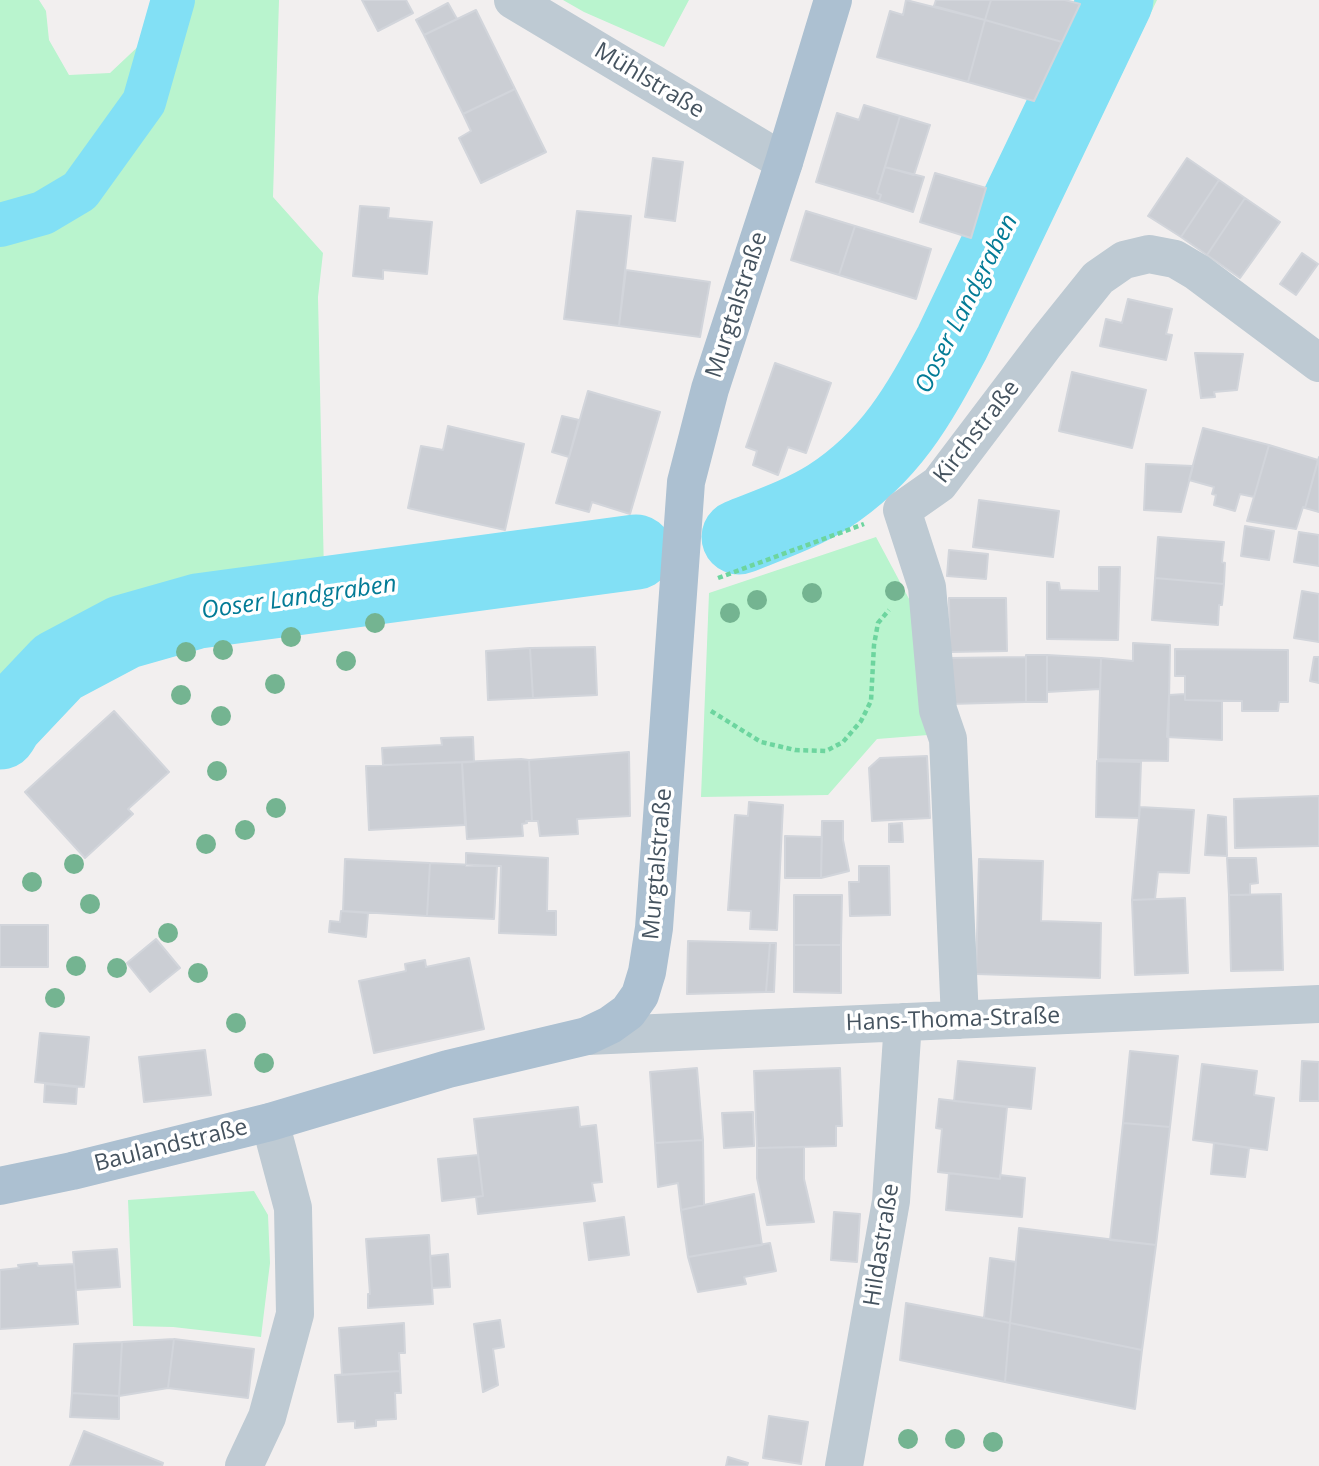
<!DOCTYPE html>
<html>
<head>
<meta charset="utf-8">
<style>
  body { margin:0 }
  canvas { display:block; background:#f2efef }
</style>
</head>
<body>
<canvas width="1319" height="1466"></canvas>
<script>
const context = document.querySelector('canvas').getContext('2d');
context.lineJoin = 'round';
function fill(path, color) {
  context.fillStyle = color;
  context.fill(path, 'evenodd');
}
function trace(path, color, width, dash) {
  context.strokeStyle = color;
  context.lineWidth = width;
  context.lineCap = dash ? 'butt' : 'round';
  context.setLineDash(dash || []);
  context.stroke(path);
}
function write(font, color, halo, rows, align = 'center') {
  context.font = font + ' "Open Sans",sans-serif';
  context.lineWidth = 7;
  context.setLineDash([]);
  context.textBaseline = 'middle';
  context.strokeStyle = halo;
  context.fillStyle = color;
  for (const [text, x, y, turn = 0] of rows) {
    context.save();
    context.translate(x, y);
    context.rotate((+turn || 0) * Math.PI / 180);
    context.textAlign = isNaN(turn) ? turn : align;
    if (halo) context.strokeText(text, 0, 0);
    context.fillText(text, 0, 0);
    context.restore();
  }
}
fill(new Path2D(`
  M0,0H39L46,11L49,40L69,75L110,73L145,40L172,3L179,0H279L273,197L323,253L318,297L324,574L208,592L117,614L52,644L10,684L0,700Z
  M563,0H689L664,47L584,12Z
  M1135,0H1157L991,346L897,485L876,493L929,416L972,343Z
  M876,537L916,612L928,735L877,739L828,795L701,797L709,593Z
  M254,1191L268,1215L270,1263L261,1337L173,1327L133,1326L128,1200Z`), '#b9f4ce');
trace(new Path2D(`
  M0,225L43,213L80,191L144,102L173,0`), '#82e0f5', 44);
trace(new Path2D(`
  M739,537C769,525 801,514 828,497C891,456 918,406 952,343L1116,0
  M0,732L6,722L58,667L124,632L198,611L636,552`), '#82e0f5', 75);
const building = new Path2D(`
  M362,0H406L413,13L378,31Z
  M906,0L985,20L968,82L877,57L890,11L903,15Z
  M936,0H991L985,20L934,6Z
  M991,0H1065L1080,4L1062,42L985,20Z
  M448,3L457,19L424,35L416,20Z
  M476,10L515,89L463,114L424,35Z
  M985,20L1062,42L1034,101L968,82Z
  M515,89L546,152L481,183L459,138L471,131L463,114Z
  M864,105L900,116L877,193L881,195L879,201L816,182L837,113L859,120Z
  M900,116L930,125L914,175L885,167Z
  M653,158L683,162L675,221L645,217Z
  M1187,158L1219,180L1181,237L1148,216Z
  M885,167L924,177L913,212L879,201L881,195L877,193Z
  M935,173L986,188L971,238L920,222Z
  M1219,180L1245,198L1207,255L1181,237Z
  M1245,198L1280,222L1240,278L1207,255Z
  M360,206L389,208L388,218L432,222L427,274L383,270V279L353,276Z
  M577,211L631,216L619,326L564,319Z
  M806,211L855,226L839,275L791,260Z
  M855,226L931,249L916,299L839,275Z
  M1302,253L1318,264L1296,295L1280,284Z
  M626,270L710,282L700,337L619,326Z
  M1128,299L1172,309L1166,334L1172,335L1166,360L1100,346L1106,319L1122,323Z
  M1195,353L1243,354L1237,390L1214,392L1215,397L1201,398Z
  M775,363L831,383L806,453L788,447L778,475L753,465L757,451L746,447Z
  M1072,372L1146,390L1132,448L1059,431Z
  M588,391L660,412L630,514L592,502L589,512L556,503Z
  M562,416L579,420L569,457L552,452Z
  M448,426L524,444L505,530L408,508L421,446L443,450Z
  M1203,428L1269,445L1254,497L1240,494L1235,511L1214,505L1216,495L1212,494L1214,487L1189,480Z
  M1269,445L1318,460L1305,508L1303,507L1296,529L1247,521Z
  M1319,457V512L1305,508Z
  M1146,464L1193,466L1181,512L1144,510Z
  M979,500L1059,511L1053,557L973,547Z
  M1245,526L1274,531L1269,560L1241,556Z
  M1299,532L1319,535V566L1294,562Z
  M1158,537L1224,542L1222,562L1225,563L1224,584L1155,578Z
  M949,550L988,554L986,579L947,576Z
  M1099,567H1120L1118,640L1047,639V582L1059,583L1060,590L1099,591Z
  M1155,578L1224,584L1222,605H1219L1218,625L1152,620Z
  M1302,591L1319,594V642L1294,638Z
  M949,598H1006L1007,651L950,652Z
  M1133,643L1170,645L1168,761L1098,759L1101,658L1133,661Z
  M595,647L597,695L533,698L530,648Z
  M530,648L533,698L488,700L486,651Z
  M1175,649L1288,650V702H1279L1278,711H1242V701L1185,700V676H1175Z
  M1026,655H1047V702H1026Z
  M1047,655L1101,658L1100,689L1047,692Z
  M1026,657V702L949,704L948,658Z
  M1314,657H1319V683L1310,681Z
  M1185,694V700L1222,701V740L1167,737L1169,695Z
  M114,711L169,772L128,809L133,814L85,858L25,792Z
  M473,737L474,762L383,765L382,748L442,745L441,738Z
  M629,752L630,816L577,819L578,834L540,836L538,821H532L529,760Z
  M927,756L930,818L872,821L869,768L880,758Z
  M521,759L529,760L532,821H526L527,823L522,824L523,836L467,839L462,762Z
  M1097,761L1141,762L1139,818L1096,817Z
  M462,762L465,825L369,830L366,766Z
  M1319,796V846L1235,848L1234,799Z
  M749,802L783,805L777,930L750,929L751,911L728,910L735,815L748,816Z
  M1140,807L1194,810L1189,873L1158,872L1155,899L1132,900Z
  M1208,815L1226,817L1227,856L1205,855Z
  M822,821H843V840L849,871L821,878Z
  M902,823L903,842H889V824Z
  M785,836L822,837L821,878H785Z
  M466,853L548,858L547,911H556V935L499,933L501,866H466Z
  M1227,858H1256L1258,883L1250,884V895H1229Z
  M345,859L430,863L427,916L343,911Z
  M979,859L1043,861L1041,921L1101,923L1100,978L976,974Z
  M430,863L497,866L494,919L427,916Z
  M859,866H889L890,915L850,916L849,882H859Z
  M1281,894L1283,970L1231,971L1229,895Z
  M794,895H842L841,945H794Z
  M1185,898L1188,973L1135,975L1132,900Z
  M341,911L368,913L366,937L329,932L330,921L340,922Z
  M0,925H48V967H0Z
  M156,939L180,968L150,992L127,963Z
  M688,941L770,943L766,992L687,994Z
  M770,943H776L774,992H766Z
  M794,945H841V993L794,992Z
  M469,958L484,1029L374,1053L359,981L406,971L405,964L425,960L426,967Z
  M40,1033L89,1037L84,1087L35,1082Z
  M205,1050L211,1095L144,1102L139,1057Z
  M1130,1051L1178,1056L1170,1127L1123,1123Z
  M958,1061L1035,1068L1031,1109L954,1101Z
  M1302,1061L1319,1062V1101H1300Z
  M1202,1064L1257,1071L1254,1095L1274,1098L1267,1150L1193,1140Z
  M697,1068L703,1140L655,1143L650,1072Z
  M840,1068L842,1126H836V1146L757,1148L754,1071Z
  M45,1084L77,1087L76,1104L44,1102Z
  M939,1099L1007,1107L1000,1179L938,1172L942,1129L936,1128Z
  M578,1107L580,1127L596,1125L602,1182L592,1183L595,1201L478,1214L476,1197L483,1196L474,1119Z
  M753,1112L754,1146L724,1148L722,1113Z
  M1123,1123L1170,1127L1156,1245L1110,1240Z
  M703,1140L704,1205L681,1210L678,1183L658,1187L655,1143Z
  M1214,1143L1249,1148L1245,1177L1211,1174Z
  M804,1147V1179L814,1222L767,1225L757,1178V1148Z
  M478,1155L483,1196L442,1201L438,1159Z
  M949,1173L1000,1179V1175L1025,1178L1022,1217L946,1210Z
  M754,1194L762,1245L688,1257L681,1210Z
  M834,1212L860,1214L857,1262L831,1260Z
  M624,1217L629,1255L589,1260L584,1223Z
  M1019,1228L1156,1245L1142,1350L1010,1323Z
  M429,1235L433,1304L368,1308V1294H370L366,1239Z
  M770,1243L776,1271L744,1277L746,1284L698,1292L688,1257Z
  M117,1249L120,1287L76,1290L73,1252Z
  M448,1254L450,1287L432,1288L430,1256Z
  M990,1258L1016,1262L1010,1323L984,1318Z
  M37,1263L38,1266L74,1264L78,1324L0,1329V1270L19,1268L18,1265Z
  M906,1303L1010,1323L1005,1382L900,1360Z
  M500,1320L504,1347L493,1349L498,1385L483,1392L474,1324Z
  M404,1323L405,1353H399L400,1371L342,1375L339,1328Z
  M1010,1323L1142,1350L1135,1409L1005,1382Z
  M174,1339L168,1388L119,1396L122,1342Z
  M174,1339L254,1349L248,1398L168,1388Z
  M122,1342L119,1396L72,1393L74,1344Z
  M400,1371L401,1393H395L396,1419L376,1420V1426L355,1428V1421L338,1422L335,1375Z
  M72,1393L119,1396V1419L70,1417Z
  M769,1416L808,1422L801,1464L763,1458Z
  M84,1431L163,1463L162,1466H70Z
  M728,1457L748,1463L747,1466H726Z`);
fill(building, '#cbced4');
trace(building, '#d2d5db', 2);
trace(new Path2D(`
  M718,578L864,524
  M711,711L761,742L795,750L826,751L843,742L861,721L871,701L874,645L878,623L889,610`), '#6dd59f', 4.5, [5, 3.5]);
trace(new Path2D(`
  M513,0L784,162
  M960,1020L948,739L938,710L927,587L902,510L939,484L1045,344L1098,278L1124,260L1149,254L1175,259L1197,272L1319,363
  M587,1036L1319,1004
  M244,1466L267,1417L295,1314L293,1208L270,1122
  M844,1466L891,1201L903,1022`), '#becad3', 38);
trace(new Path2D(`
  M0,1186L72,1171L270,1122L448,1069L587,1036L610,1025L628,1012L640,995L647,972L654,928L686,482L710,389L784,162L833,0`), '#acc0d1', 38);
context.fillStyle = '#74b491';
for (const [x, y] of [
  [895,591],
  [812,593],
  [757,600],
  [730,613],
  [375,623],
  [291,637],
  [223,650],
  [186,652],
  [346,661],
  [275,684],
  [181,695],
  [221,716],
  [217,771],
  [276,808],
  [245,830],
  [206,844],
  [74,864],
  [32,882],
  [90,904],
  [168,933],
  [76,966],
  [117,968],
  [198,973],
  [55,998],
  [236,1023],
  [264,1063],
  [908,1439],
  [955,1439],
  [993,1442]
]) {
  context.beginPath();
  context.arc(x, y, 10, 0, 2 * Math.PI);
  context.fill();
}
write('23px', '#45535f', '#fff', [
  ["Mühlstraße",649,81,31],
  ["Murgtalstraße",737,305,-72],
  ["Kirchstraße",977,432,-52],
  ["Murgtalstraße",658,864,-85],
  ["Hans-Thoma-Straße",953,1020,-2],
  ["Baulandstraße",171,1146,-14],
  ["Hildastraße",882,1245,-81]
]);
write('italic 24px', '#037b96', '#fff', [
  ["Ooser Landgraben",967,304,-63],
  ["Ooser Landgraben",299,598,-8]
]);
</script>
</body>
</html>
